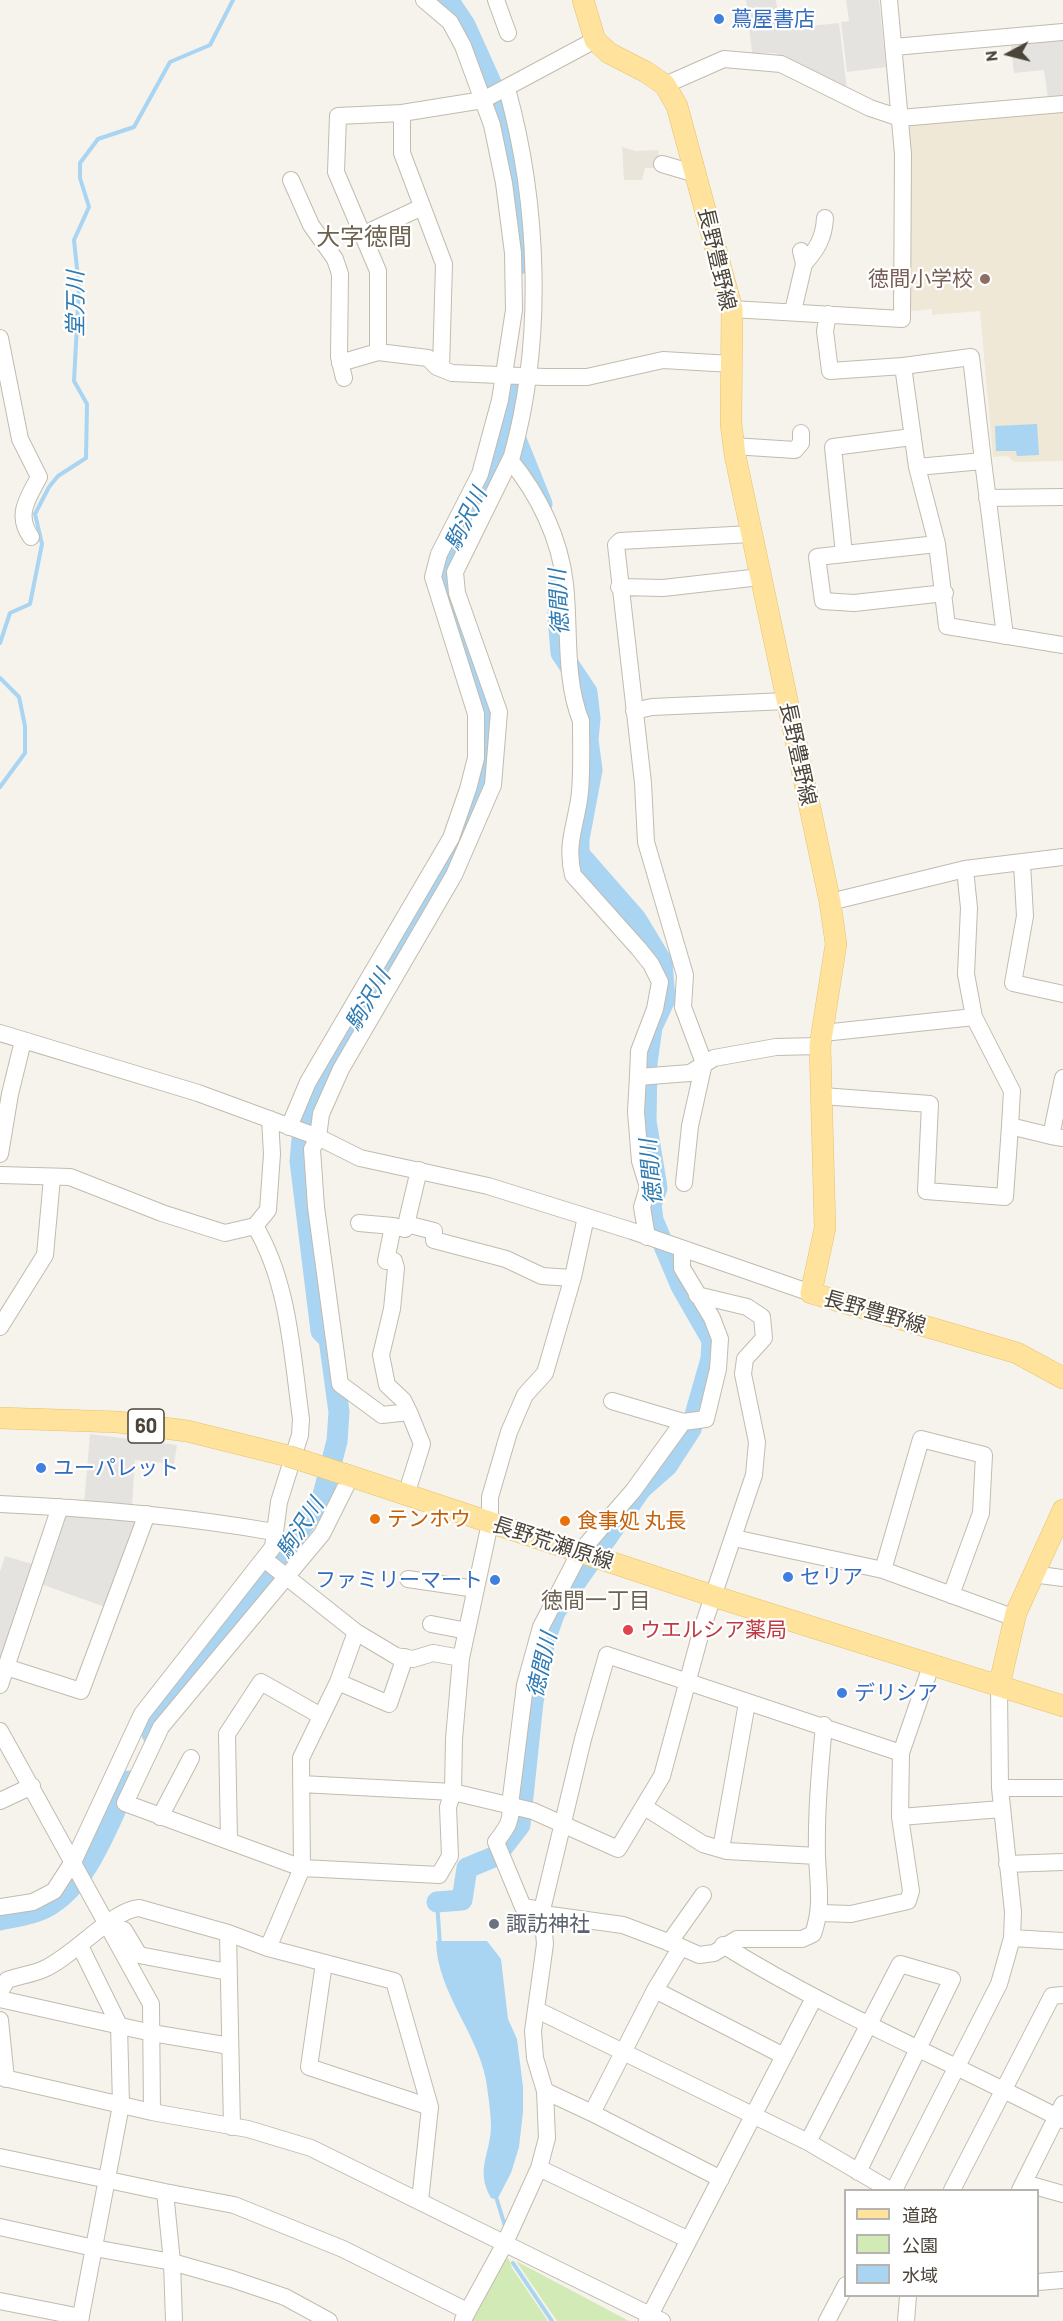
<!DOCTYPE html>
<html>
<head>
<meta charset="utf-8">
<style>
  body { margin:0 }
  #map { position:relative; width:1063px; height:2321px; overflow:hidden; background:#f6f3ec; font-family:Barlow,"Noto Sans JP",sans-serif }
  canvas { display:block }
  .legend { position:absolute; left:844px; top:2189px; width:195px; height:108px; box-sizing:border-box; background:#fff; border:2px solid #b7b4b0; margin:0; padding:8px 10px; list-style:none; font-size:18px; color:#4b4439 }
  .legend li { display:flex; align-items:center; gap:12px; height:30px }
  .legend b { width:30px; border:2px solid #b7b4b0 }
  .north { position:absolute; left:979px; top:24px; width:60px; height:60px; -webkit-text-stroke:4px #fff; paint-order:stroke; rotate:263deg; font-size:16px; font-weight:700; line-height:24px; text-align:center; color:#4b4439 }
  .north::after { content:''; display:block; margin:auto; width:21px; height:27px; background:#4b4439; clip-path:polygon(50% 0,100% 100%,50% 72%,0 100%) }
</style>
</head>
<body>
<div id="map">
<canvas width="1063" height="2321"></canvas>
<ul class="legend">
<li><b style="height:8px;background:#ffe39c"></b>道路</li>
<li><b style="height:16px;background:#d2eab5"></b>公園</li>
<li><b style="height:16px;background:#a9d4f2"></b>水域</li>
</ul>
<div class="north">N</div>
</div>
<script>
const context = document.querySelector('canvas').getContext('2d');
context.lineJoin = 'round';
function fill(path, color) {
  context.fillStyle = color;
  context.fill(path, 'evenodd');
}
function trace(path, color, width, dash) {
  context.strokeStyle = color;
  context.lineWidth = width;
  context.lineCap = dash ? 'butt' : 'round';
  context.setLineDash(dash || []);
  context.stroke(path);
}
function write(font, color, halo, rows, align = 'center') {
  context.font = font + ' Barlow,"Noto Sans JP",sans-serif';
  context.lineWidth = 4.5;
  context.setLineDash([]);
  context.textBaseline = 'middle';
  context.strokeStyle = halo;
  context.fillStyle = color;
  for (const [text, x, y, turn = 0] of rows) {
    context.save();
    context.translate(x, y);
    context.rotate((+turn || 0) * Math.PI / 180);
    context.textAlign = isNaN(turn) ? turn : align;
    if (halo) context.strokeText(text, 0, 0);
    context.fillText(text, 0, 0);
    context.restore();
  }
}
fill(new Path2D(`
  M622,147L636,151L658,150L661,168H645L642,180H624Z`), '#eae5da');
fill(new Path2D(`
  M1063,109V461L1014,462L1008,456L993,457L980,311L932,315V309L912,311L905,308L906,125Z`), '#efe8d6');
fill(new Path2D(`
  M503,2257L509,2259L512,2268L548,2321H470Z
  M516,2261L629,2321H557Z`), '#d2eab5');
fill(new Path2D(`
  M746,0H776L780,29L839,23L847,90L775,53H752Z
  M846,0H879L886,67L847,72L841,22L849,21Z
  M1063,35V96L1048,98L1044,70L1014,73L1010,40Z
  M90,1434L177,1445L174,1464L135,1460L132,1507L84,1504Z
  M66,1514L137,1519L108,1608L38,1583Z
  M5,1556L36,1565L0,1671V1572Z`), '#e5e3e0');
fill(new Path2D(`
  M1037,424L1039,455L1017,456L1016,451H996L995,426Z
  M436,1941H487L501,1959L508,2019L517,2039L523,2087V2112L519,2147L511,2173L497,2200L491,2198C475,2170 490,2155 491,2127C491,2113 488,2094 486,2080C477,2032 437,1992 436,1941Z`), '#a9d4f2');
trace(new Path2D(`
  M0,643L10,613L30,604L42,544L35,514L49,487L58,476L86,458L87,404L74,381L79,287L74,240L89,207L80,178V163L98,139L134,127L170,62L210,45L233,0
  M0,678L19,697L25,726V753L0,787
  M437,1902L440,1945
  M497,2200L505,2226
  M513,2263L552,2321`), '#a9d4f2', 4);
trace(new Path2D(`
  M444,0L453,7L465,25L501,105L516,182L520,264
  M511,427L542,504
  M152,1734L167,1704L260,1586L322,1499L337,1441L339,1412L329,1339L321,1331L300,1161L302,1140L329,1067L361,1015L382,974L459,844L484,769L490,724L473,662L447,596V558L470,523L500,439L510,384
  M437,1902L462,1900L467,1868L496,1856L520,1825L533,1702L545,1640L555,1612L641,1489L667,1466L691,1429L711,1359L712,1340L681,1286L653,1220L651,1205L657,1188L646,1121L647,1063L652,1027L665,999L662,962L636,919L579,854V839L592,770L588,740L590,719L587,692L561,653L558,617L560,583
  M0,1920C14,1917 32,1915 45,1908C89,1885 108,1823 129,1781`), '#a9d4f2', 21);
const minor = new Path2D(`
  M496,0L508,33
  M894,47L1063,32
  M665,85L724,59L781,64L870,108L900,118L1063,104
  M402,113V153L444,264L441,368
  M662,164L696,174
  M291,180L311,225L335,259L340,274L339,357L344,378
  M362,235L422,207
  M804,264C817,249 824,238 825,218
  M732,309L902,319L903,154L889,0
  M793,311L804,264L801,251
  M828,314L825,331L830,371L903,366
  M0,338L20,439L39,477C28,498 15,515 31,537
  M378,352V271L336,172L338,116L402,113L483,100L595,40
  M340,363L378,352L428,358L437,367L452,373L545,377H587L663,360L732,364
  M733,446L795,450L801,443V433
  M510,460C539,495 560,539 565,584C570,629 564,679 581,721C581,744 582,768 580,792C577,823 565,842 573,875L639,949L651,964L660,982L655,1009L639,1051L638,1075L636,1112L640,1161L648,1187L642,1207L647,1237
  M983,461L1005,636
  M917,467L983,461L971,357L903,366L917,467L937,544L947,626L1063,645
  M987,498L1063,497
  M937,544L817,557L823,601L854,603L945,593
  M844,554L833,447L912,437
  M619,587L663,588L760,577
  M634,711L652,707L786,701
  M1022,863L1025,916L1013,983L1063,994
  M965,869L969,908L966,974L974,1017
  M830,902L965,869L1063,857
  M0,1033L198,1093L318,1137L360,1158L488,1186L632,1231L811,1293
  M823,1033L974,1017L1012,1091L1010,1126
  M638,1077L690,1073L714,1058L776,1047L820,1046
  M1063,1078L1051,1136L1063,1138
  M822,1096L930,1104L926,1191L1005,1197L1010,1126L1051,1136
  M289,1127L308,1082L451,838L468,789L476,758V714L433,577L439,554L480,474L500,400L514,310L513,253L504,183L492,125L463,46L450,22L424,0
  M0,1154L10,1094L23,1041
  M0,1175L70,1177L162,1213L225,1233L255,1226L268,1210L272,1154L270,1119
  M684,1183L690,1126L704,1063L683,1007L685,975L646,842L643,783L616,545L620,541L751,534
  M359,1223L393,1226
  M406,1224L434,1231V1240L506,1259L542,1276L572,1278
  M0,1327L45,1255L52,1178
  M612,1401L683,1422
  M409,1412L403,1400L387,1385L381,1355L392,1309L396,1268L394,1261H386L393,1226L405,1229L419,1170
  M351,1476L322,1534L161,1727L125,1803L302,1868L439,1875L450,1856L448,1807L453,1792L454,1739L461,1658L490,1523V1497L509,1432L525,1395L545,1373L573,1277L586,1217
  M406,1495L422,1444L409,1412L382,1415L340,1384L316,1207L312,1149L318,1137L321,1114L341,1069L454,875L493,785L499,712L457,593L455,572L512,456C544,341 539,204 507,89
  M0,1504C92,1508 183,1516 274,1532
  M734,1538L883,1570L1015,1618
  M264,1559L356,1632L396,1656L413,1659L433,1653L461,1658
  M883,1570L921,1439L984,1455L981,1513L951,1595
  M1032,1574L1063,1578
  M408,1579L476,1589
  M431,1624L467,1631
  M6,1667L81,1691L147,1514
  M338,1682L389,1704L405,1657
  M0,1685L60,1507
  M824,1725C820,1768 816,1812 817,1856C818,1885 823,1906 813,1934L802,1939H737L714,1953L699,1955L681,1947L655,1990L592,2113L545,2091L535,2058L533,2031L545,1944L542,1910L583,1739L607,1655L901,1753
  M0,1731L151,2004L152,2112
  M301,1784L453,1792L533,1811L618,1849L662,1776L701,1632L754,1475L757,1442L743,1374L745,1359L764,1338L762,1317L747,1307L697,1295
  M1000,1788H1063
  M0,1801L32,1786
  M646,1808L703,1844L727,1851L817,1856
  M160,1817L191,1758
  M900,1817L1002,1809
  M229,1840L227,1734L261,1682L321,1716
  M721,1849L747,1703
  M1007,1864L1063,1862
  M0,1907L33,1902L54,1891L74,1860L142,1714L273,1547L279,1502L300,1435L301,1419C292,1354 289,1283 255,1226
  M542,1910L523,1907L496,1842C505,1830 513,1821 510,1805L525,1685L541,1627L580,1552L633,1491L683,1422L706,1419L718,1369L720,1339L712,1318L682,1268V1250
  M820,1913L851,1914L908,1901L911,1891L900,1817L901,1753L931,1666
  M543,1914L623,1925L681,1947
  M124,1930L139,1955L228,1972
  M228,1933L232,2127
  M1012,1938L1063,1941
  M669,1943L703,1895
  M723,1945C832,2013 950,2061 1063,2120
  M80,1946L119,2025L121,2105L80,2321
  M268,1948L302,1868L301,1758L338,1682L356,1632
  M324,1963L309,2067L430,2107
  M655,1990L784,2056
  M0,1992L7,1980C19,1976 33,1974 44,1969C72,1957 114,1909 139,1908L228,1933L268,1948L394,1981L430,2107L420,2201
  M0,1999L152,2033L230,2046
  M537,2010L808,2142L890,2190
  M0,2020L6,2079
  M0,2077L152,2112L248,2129L311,2148L662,2321
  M592,2113L721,2179
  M808,2142L900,1964L952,1979L858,2172
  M0,2157L165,2192
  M539,2168L689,2240
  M1024,2183L1063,2194
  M894,2190L999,1984L1012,1938L1013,1912L1000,1788L999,1686
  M952,2190L1052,1996L1063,1995
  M1020,2190L1063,2104
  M0,2227L94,2248L172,2262L232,2279L285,2297L329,2321
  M1038,2282L1063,2280
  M0,2301L81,2317
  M463,2320L504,2245L539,2168L547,2138L545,2091
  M174,2321L172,2262L165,2192L234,2205L343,2249L467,2311
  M647,2321L814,1998
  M827,2321L846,2285
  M906,2321L908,2296`);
const major = new Path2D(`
  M583,0L595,40L609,53L646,72L665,85L677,106L732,309L731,424L735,455L830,902L836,944L820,1046L825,1228L811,1293L1017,1353L1063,1378
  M0,1418L118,1422L187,1431L288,1456
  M344,1474L713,1596L1063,1706
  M999,1686L1016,1613L1063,1510`);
trace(minor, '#c2bbae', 18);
trace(major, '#e6c16a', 22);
trace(minor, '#fff', 16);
trace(major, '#ffe39c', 21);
const majorBridge = new Path2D(`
  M288,1456L344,1474`);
trace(majorBridge, '#e6c16a', 22, []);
trace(majorBridge, '#ffe39c', 21);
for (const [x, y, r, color] of [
  [719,19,6,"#3f7fe0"],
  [985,279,6,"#8d6e63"],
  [41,1468,6,"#3f7fe0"],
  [375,1519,6,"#e8710a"],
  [565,1521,6,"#e8710a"],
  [788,1577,6,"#3f7fe0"],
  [495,1580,6,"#3f7fe0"],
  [628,1630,6,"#e0444e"],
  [842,1693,6,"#3f7fe0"],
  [494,1924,6,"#6b7280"]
]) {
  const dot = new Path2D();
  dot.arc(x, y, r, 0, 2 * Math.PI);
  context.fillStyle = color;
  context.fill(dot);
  trace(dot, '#fff', 2);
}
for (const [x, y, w] of [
  [146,1426,36]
]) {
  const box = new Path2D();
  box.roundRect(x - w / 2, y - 17, w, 34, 4.5);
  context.fillStyle = '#fff';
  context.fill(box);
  trace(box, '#4b4439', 1.5);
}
write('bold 20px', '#4b4439', null, [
  ["60",146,1426]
]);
write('21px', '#366cbe', '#fff', [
  ["蔦屋書店",731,19],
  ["ユーパレット",53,1468],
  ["セリア",800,1577],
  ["ファミリーマート",483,1580,"right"],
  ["デリシア",854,1693]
], 'left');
write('21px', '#4b4439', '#fff', [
  ["長野豊野線",717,259,77],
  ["長野豊野線",798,754,78],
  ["長野豊野線",875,1312,16],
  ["長野荒瀬原線",553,1543,18]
]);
write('21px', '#785e54', '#fff', [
  ["徳間小学校",973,279]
], 'right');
write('21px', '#c56008', '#fff', [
  ["テンホウ",387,1519],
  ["食事処 丸長",577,1521]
], 'left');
write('21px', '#be3a42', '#fff', [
  ["ウエルシア薬局",640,1630]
], 'left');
write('21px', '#5b616d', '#fff', [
  ["諏訪神社",506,1924]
], 'left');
write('italic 22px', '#2e7ab2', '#fff', [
  ["堂万川",76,304,-90],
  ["駒沢川",466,519,-64],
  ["徳間川",559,602,-93],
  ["駒沢川",368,1000,-60],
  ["徳間川",651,1172,-95],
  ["駒沢川",300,1528,-57],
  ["徳間川",542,1665,-77]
]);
write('22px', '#6e6250', '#fff', [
  ["徳間一丁目",596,1601]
]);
write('24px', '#6e6250', '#fff', [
  ["大字徳間",364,237]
]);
</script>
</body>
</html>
